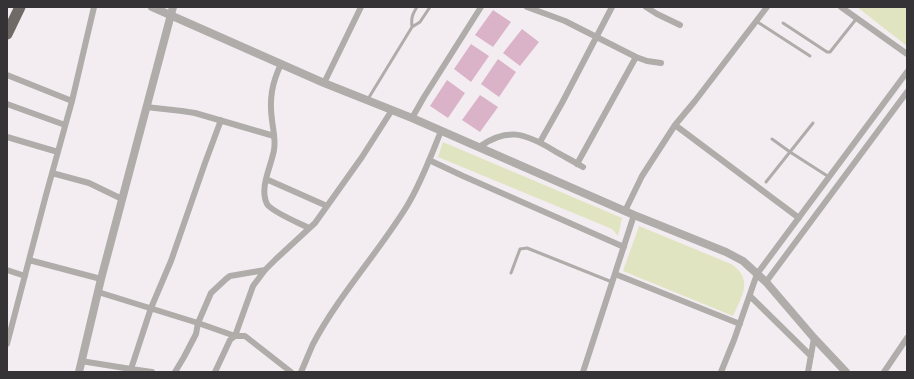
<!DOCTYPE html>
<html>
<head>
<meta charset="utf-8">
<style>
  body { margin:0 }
  #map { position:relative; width:914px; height:379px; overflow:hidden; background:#f3edf2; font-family:Literata,serif }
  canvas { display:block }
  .frame { position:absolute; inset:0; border:8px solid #353335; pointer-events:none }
</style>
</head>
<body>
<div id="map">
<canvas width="914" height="379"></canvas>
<div class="frame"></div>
</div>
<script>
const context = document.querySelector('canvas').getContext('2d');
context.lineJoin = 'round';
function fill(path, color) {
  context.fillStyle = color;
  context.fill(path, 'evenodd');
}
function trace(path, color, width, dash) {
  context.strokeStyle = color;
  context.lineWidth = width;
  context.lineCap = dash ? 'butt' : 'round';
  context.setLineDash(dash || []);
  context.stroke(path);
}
fill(new Path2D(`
  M857,7H907V46Z
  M443,142L622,218L618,236L612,229L438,157Z
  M639,226L731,264C754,279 742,296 733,316L623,271Z`), '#e0e4c1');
fill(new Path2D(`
  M493,10L511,22L493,47L475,35Z
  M522,29L539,42L520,66L503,53Z
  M471,44L489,56L471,82L454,69Z
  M498,59L516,72L499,97L481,84Z
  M447,80L465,93L448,118L430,106Z
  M480,95L498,107L480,132L462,120Z`), '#dab3c9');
trace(new Path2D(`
  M756,21L810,56
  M783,23L827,52H830L857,18
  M412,27C411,18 412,15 417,7
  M368,99L412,27L420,22L430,7
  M772,139L790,152L829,177
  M766,182L813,123
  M511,273L520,249L527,248L612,282`), '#afacaa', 3);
trace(new Path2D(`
  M527,7L565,21L636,57L647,61L661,63
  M646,7L657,14L680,25
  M841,7L907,54
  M281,64C272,83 269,99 272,120C273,130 276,140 274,150C271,167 259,188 267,204C272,212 299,223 309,228
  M7,75L72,101
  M324,83L361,7
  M7,104L65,125
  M146,107L182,111L195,113L274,136
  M412,118L424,97L481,7
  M675,125L799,218
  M7,137L58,152
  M540,142L562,103L612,7
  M479,147C507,127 525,133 553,150C563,156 573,161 583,167
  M429,160L463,176L624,247
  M577,164L636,57
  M52,173L89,183L122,199
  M266,179L327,206
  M625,211L642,176L675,125L695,101L767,7
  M29,260L101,279
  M7,270L25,276
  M615,274L740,324
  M766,282L907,92
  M98,292L198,323L235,336H245L291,372
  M750,296L811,356
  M7,344L46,195L72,101L94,7
  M81,361L131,369
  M152,372L131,369L151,308L171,261L205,163L221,120
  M175,372L184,357L196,334L198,323L211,293L226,279L230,276L265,270
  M215,372L230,340L235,336L253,286L265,270L276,259L315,223L362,157L392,110
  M301,372C305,363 309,353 313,344C339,295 378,253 407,206C421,183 431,156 441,131
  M583,372L634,215
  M721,372L734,340L757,274L907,72
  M808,372L814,338
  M884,372L907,338`), '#afacaa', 6);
trace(new Path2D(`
  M152,7L324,83L412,118L634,215L726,252L743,261L766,282L814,338L846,372
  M79,372L101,279L173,7`), '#afacaa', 8);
trace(new Path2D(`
  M7,34L20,7`), '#6f6a66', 11);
</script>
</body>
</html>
